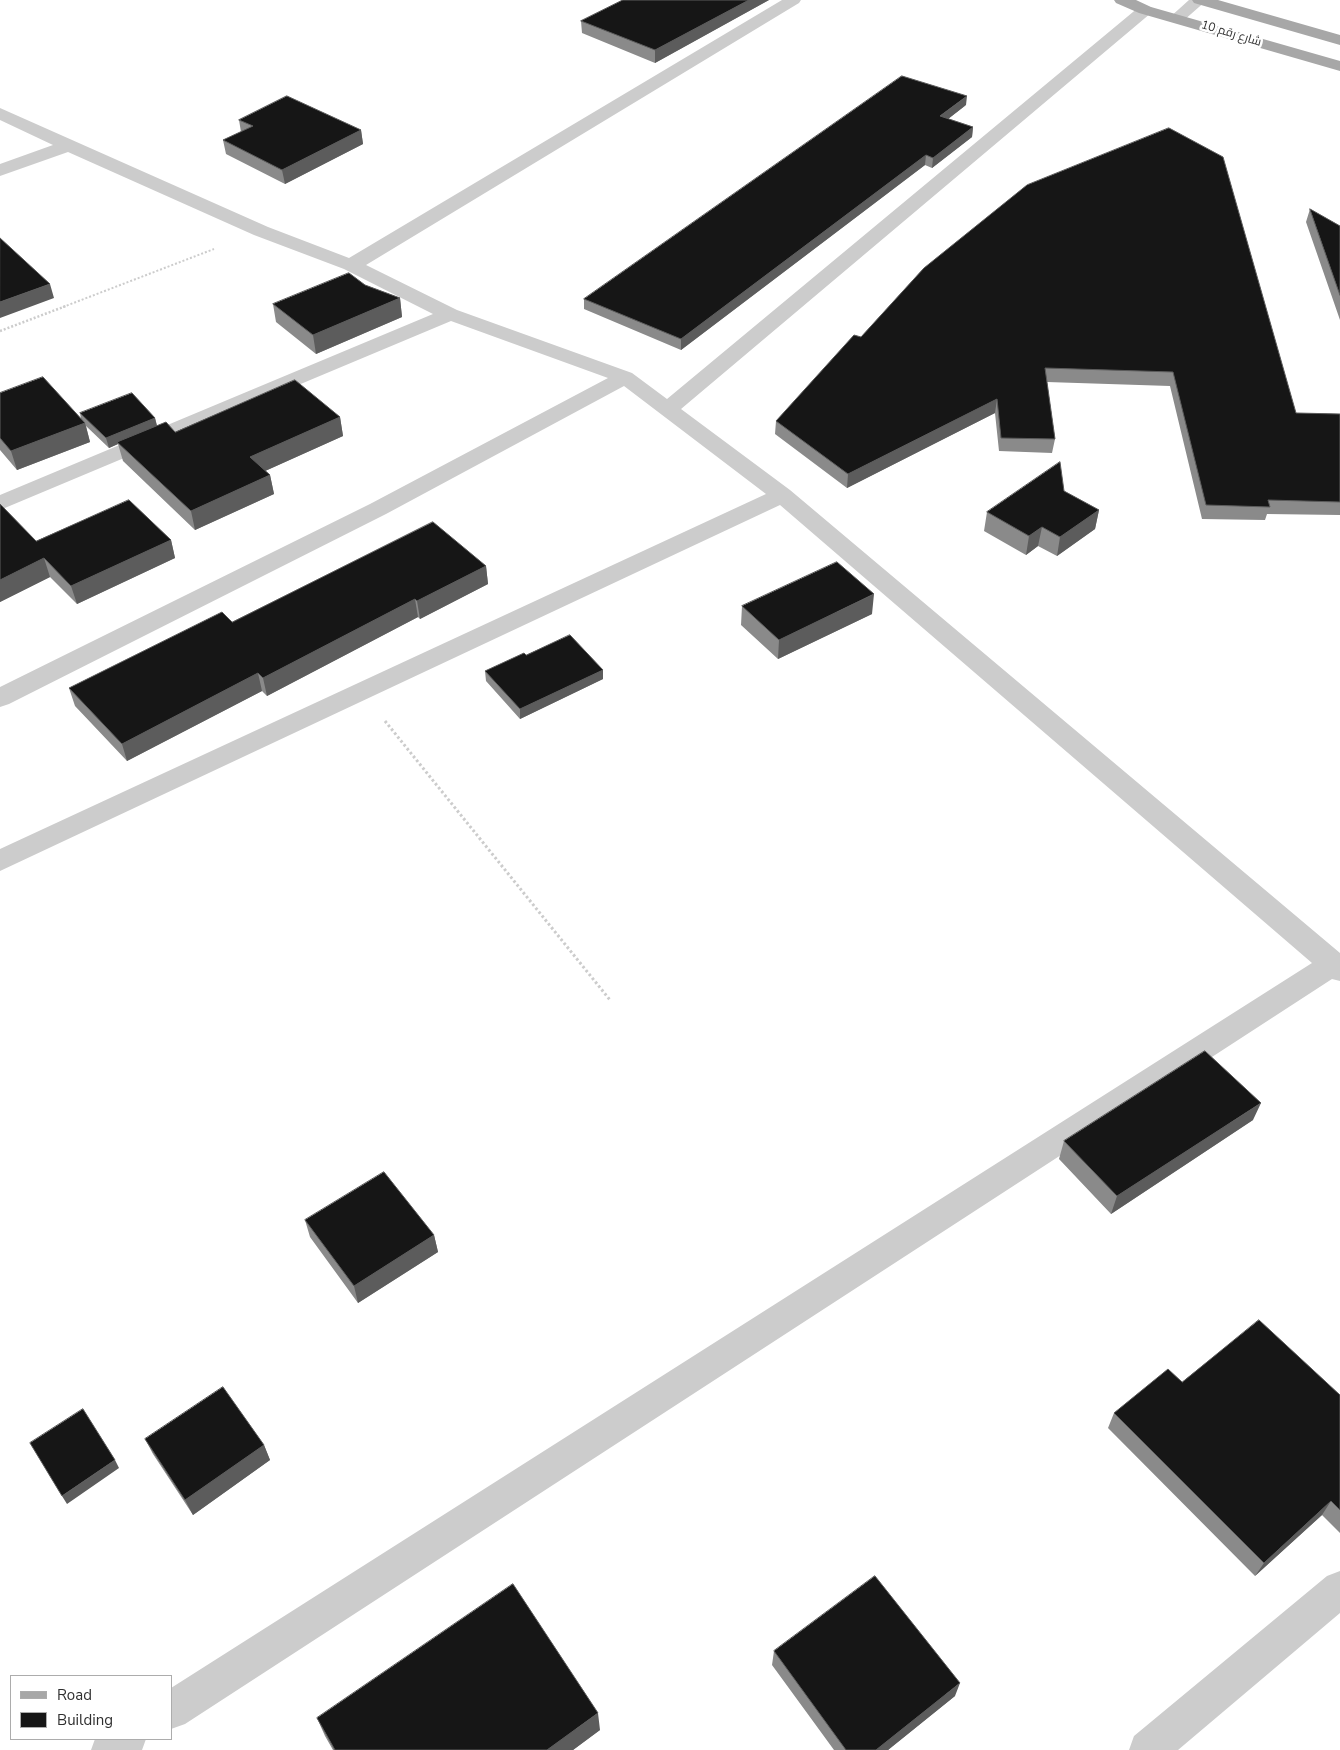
<!DOCTYPE html>
<html>
<head>
<meta charset="utf-8">
<style>
  body { margin:0 }
  #map { position:relative; width:1340px; height:1750px; overflow:hidden; background:#fff; font-family:"Nunito Sans",sans-serif }
  canvas { display:block }
  .legend { position:absolute; left:10px; top:1675px; width:162px; height:65px; box-sizing:border-box; background:#fff; border:1px solid #acacac; margin:0; padding:6px 9px; list-style:none; font-size:15px; color:#2f2f2f }
  .legend li { display:flex; align-items:center; gap:10px; height:25px }
  .legend b { width:25px; border:1px solid #acacac }
</style>
</head>
<body>
<div id="map">
<canvas width="1340" height="1750"></canvas>
<ul class="legend">
<li><b style="height:6px;background:#a7a7a7"></b>Road</li>
<li><b style="height:14px;background:#161616"></b>Building</li>
</ul>
</div>
<script>
const context = document.querySelector('canvas').getContext('2d');
context.lineJoin = 'round';
function trace(path, color, width, dash) {
  context.strokeStyle = color;
  context.lineWidth = width;
  context.lineCap = dash ? 'butt' : 'round';
  context.setLineDash(dash || []);
  context.stroke(path);
}
function fill(path, color) {
  context.fillStyle = color;
  context.fill(path, 'evenodd');
}
function write(font, color, halo, rows, align = 'center') {
  context.font = font + ' "Nunito Sans",Cairo,sans-serif';
  context.lineWidth = 5;
  context.setLineDash([]);
  context.textBaseline = 'middle';
  context.strokeStyle = halo;
  context.fillStyle = color;
  for (const [text, x, y, turn = 0] of rows) {
    context.save();
    context.translate(x, y);
    context.rotate((+turn || 0) * Math.PI / 180);
    context.textAlign = isNaN(turn) ? turn : align;
    if (halo) context.strokeText(text, 0, 0);
    context.fillText(text, 0, 0);
    context.restore();
  }
}
trace(new Path2D(`
  M63,307L214,249`), '#ccc', 2, [2, 2]);
trace(new Path2D(`
  M0,331L66,306`), '#ccc', 2.5, [2, 2]);
trace(new Path2D(`
  M385,721L610,1000`), '#ccc', 3, [2.5, 2.5]);
fill(new Path2D(`
  M782,0H801L799,3L366,265L457,310L632,373L667,399L1139,7H1151L1153,10L1151,13L681,409L790,490L1340,953V981L1332,979L185,1724L171,1729V1688L1312,963L780,505L0,871V849L766,494L624,386L386,514L9,704L0,707V687L370,504L608,378L451,321L0,510V495L433,314L344,269L254,235L68,152L0,176V164L53,145L0,120V108L268,227L349,258Z
  M1189,0H1207L1183,21H1171L1169,18Z
  M1340,1571V1613L1178,1750H1129L1134,1736L1327,1576Z
  M95,1739H146L142,1750H91Z`), '#ccc');
fill(new Path2D(`
  M1114,0H1136L1151,7L1340,61V71L1139,13L1116,3Z
  M1192,0H1218L1340,35V45L1194,3Z`), '#a7a7a7');
fill(new Path2D(`
  M623,0H769L655,63L582,33L581,21Z
  M966,105L948,119L973,127L972,137L932,168L925,165L681,350L584,309V299Z
  M239,120L361,130L363,144L285,184L226,154L223,140L241,132Z
  M1310,209L1340,226V320L1306,222Z
  M924,268L1296,413L1340,414V515L1267,514L1265,520L1202,519L1170,386L1047,382L1055,439L1052,453L999,451L995,413L847,488L775,434L776,421L861,337Z
  M365,285L400,298L402,317L316,354L276,322L273,304Z
  M0,393L81,419L80,413L155,418L157,425L175,432L340,417L343,436L265,471L270,475L274,494L195,530L123,461L118,444L109,448L86,426L90,442L17,470L0,450Z
  M1064,491L1099,510L1095,529L1057,556L1038,546L1026,555L984,531L987,512Z
  M0,504L36,541L171,540L175,558L77,604L50,577L0,602Z
  M486,566L488,584L420,619L418,617L267,696L262,691L127,761L75,706L69,688L232,622Z
  M742,606L872,614L778,659L741,625Z
  M526,655L603,670V679L520,719L486,681L485,671Z
  M1253,1120L1111,1214L1059,1159L1064,1141Z
  M305,1220L434,1235L438,1252L358,1303L310,1237Z
  M1182,1382L1340,1395V1533L1322,1515L1255,1576L1108,1428L1114,1413Z
  M145,1439L264,1445L270,1460L193,1515L153,1454Z
  M774,1651L955,1696L888,1750H834L772,1665Z
  M317,1718L600,1730L573,1750H333L325,1736Z`), '#8a8a8a');
fill(new Path2D(`
  M749,0H769L655,63V50Z
  M967,96L966,105L939,126L940,116Z
  M973,127L972,137L932,168L933,158Z
  M361,130L363,144L285,184L282,170Z
  M926,155L925,165L681,350V339Z
  M50,284L54,298L0,318V302Z
  M400,298L402,317L316,354L313,335Z
  M997,399L995,413L847,488L848,474Z
  M340,417L343,436L254,476L250,457Z
  M155,418L157,427L117,442L118,444L109,448L106,438Z
  M85,423L90,442L17,470L11,451Z
  M270,475L274,494L195,530L191,511Z
  M1099,510L1095,529L1057,556L1060,537Z
  M1042,527L1038,546L1026,555L1029,536Z
  M171,540L175,558L77,604L71,586Z
  M44,558L50,577L0,602V580Z
  M486,566L488,584L420,619L417,601Z
  M874,594L872,614L778,659L779,640Z
  M415,599L418,617L267,696L263,678Z
  M603,670V679L520,719V709Z
  M258,673L262,691L127,761L122,744Z
  M1261,1103L1253,1120L1111,1214L1117,1196Z
  M434,1235L438,1252L358,1303L354,1286Z
  M264,1445L270,1460L193,1515L185,1500Z
  M115,1460L119,1468L67,1504L62,1496Z
  M1331,1501L1322,1515L1255,1576L1264,1563Z
  M960,1683L955,1696L888,1750H876Z
  M598,1713L600,1730L573,1750H547Z`), '#5c5c5c');
const building = new Path2D(`
  M623,0H749L655,50L581,21Z
  M902,76L967,96L940,116L973,127L933,158L926,155L681,339L584,299Z
  M287,96L361,130L282,170L223,140L253,126L239,120Z
  M1169,128L1223,157L1296,413L1340,414V502L1268,500L1270,507L1206,505L1173,372L1045,368L1055,439L1001,438L997,399L848,474L776,421L854,335L861,337L924,268L1027,185Z
  M1310,209L1340,226V295Z
  M0,238L50,284L0,302Z
  M349,273L365,285L400,298L313,335L273,304Z
  M43,377L85,423L11,451L0,438V393Z
  M295,380L340,417L250,457L270,475L191,511L117,442L166,422L175,432Z
  M132,393L155,418L106,438L80,413Z
  M1060,462L1064,491L1099,510L1060,537L1042,527L1029,536L987,512Z
  M129,500L171,540L71,586L44,558L0,580V504L36,541Z
  M433,522L486,566L417,601L415,599L263,678L258,673L122,744L69,688L222,612L232,622Z
  M837,562L874,594L779,640L742,606Z
  M570,635L603,670L520,709L485,671L524,653L526,655Z
  M1205,1051L1261,1103L1117,1196L1064,1141Z
  M384,1172L434,1235L354,1286L305,1220Z
  M1259,1320L1340,1395V1510L1331,1501L1264,1563L1114,1413L1168,1369L1182,1382Z
  M223,1387L264,1445L185,1500L145,1439Z
  M83,1409L115,1460L62,1496L30,1443Z
  M875,1576L960,1683L876,1750H846L774,1651Z
  M513,1584L598,1713L547,1750H335L317,1718Z`);
fill(building, '#161616');
trace(building, '#5c5c5c', 1);
write('12px', '#2f2f2f', '#fff', [
  ["شارع رقم 10",1231,34,17]
]);
</script>
</body>
</html>
